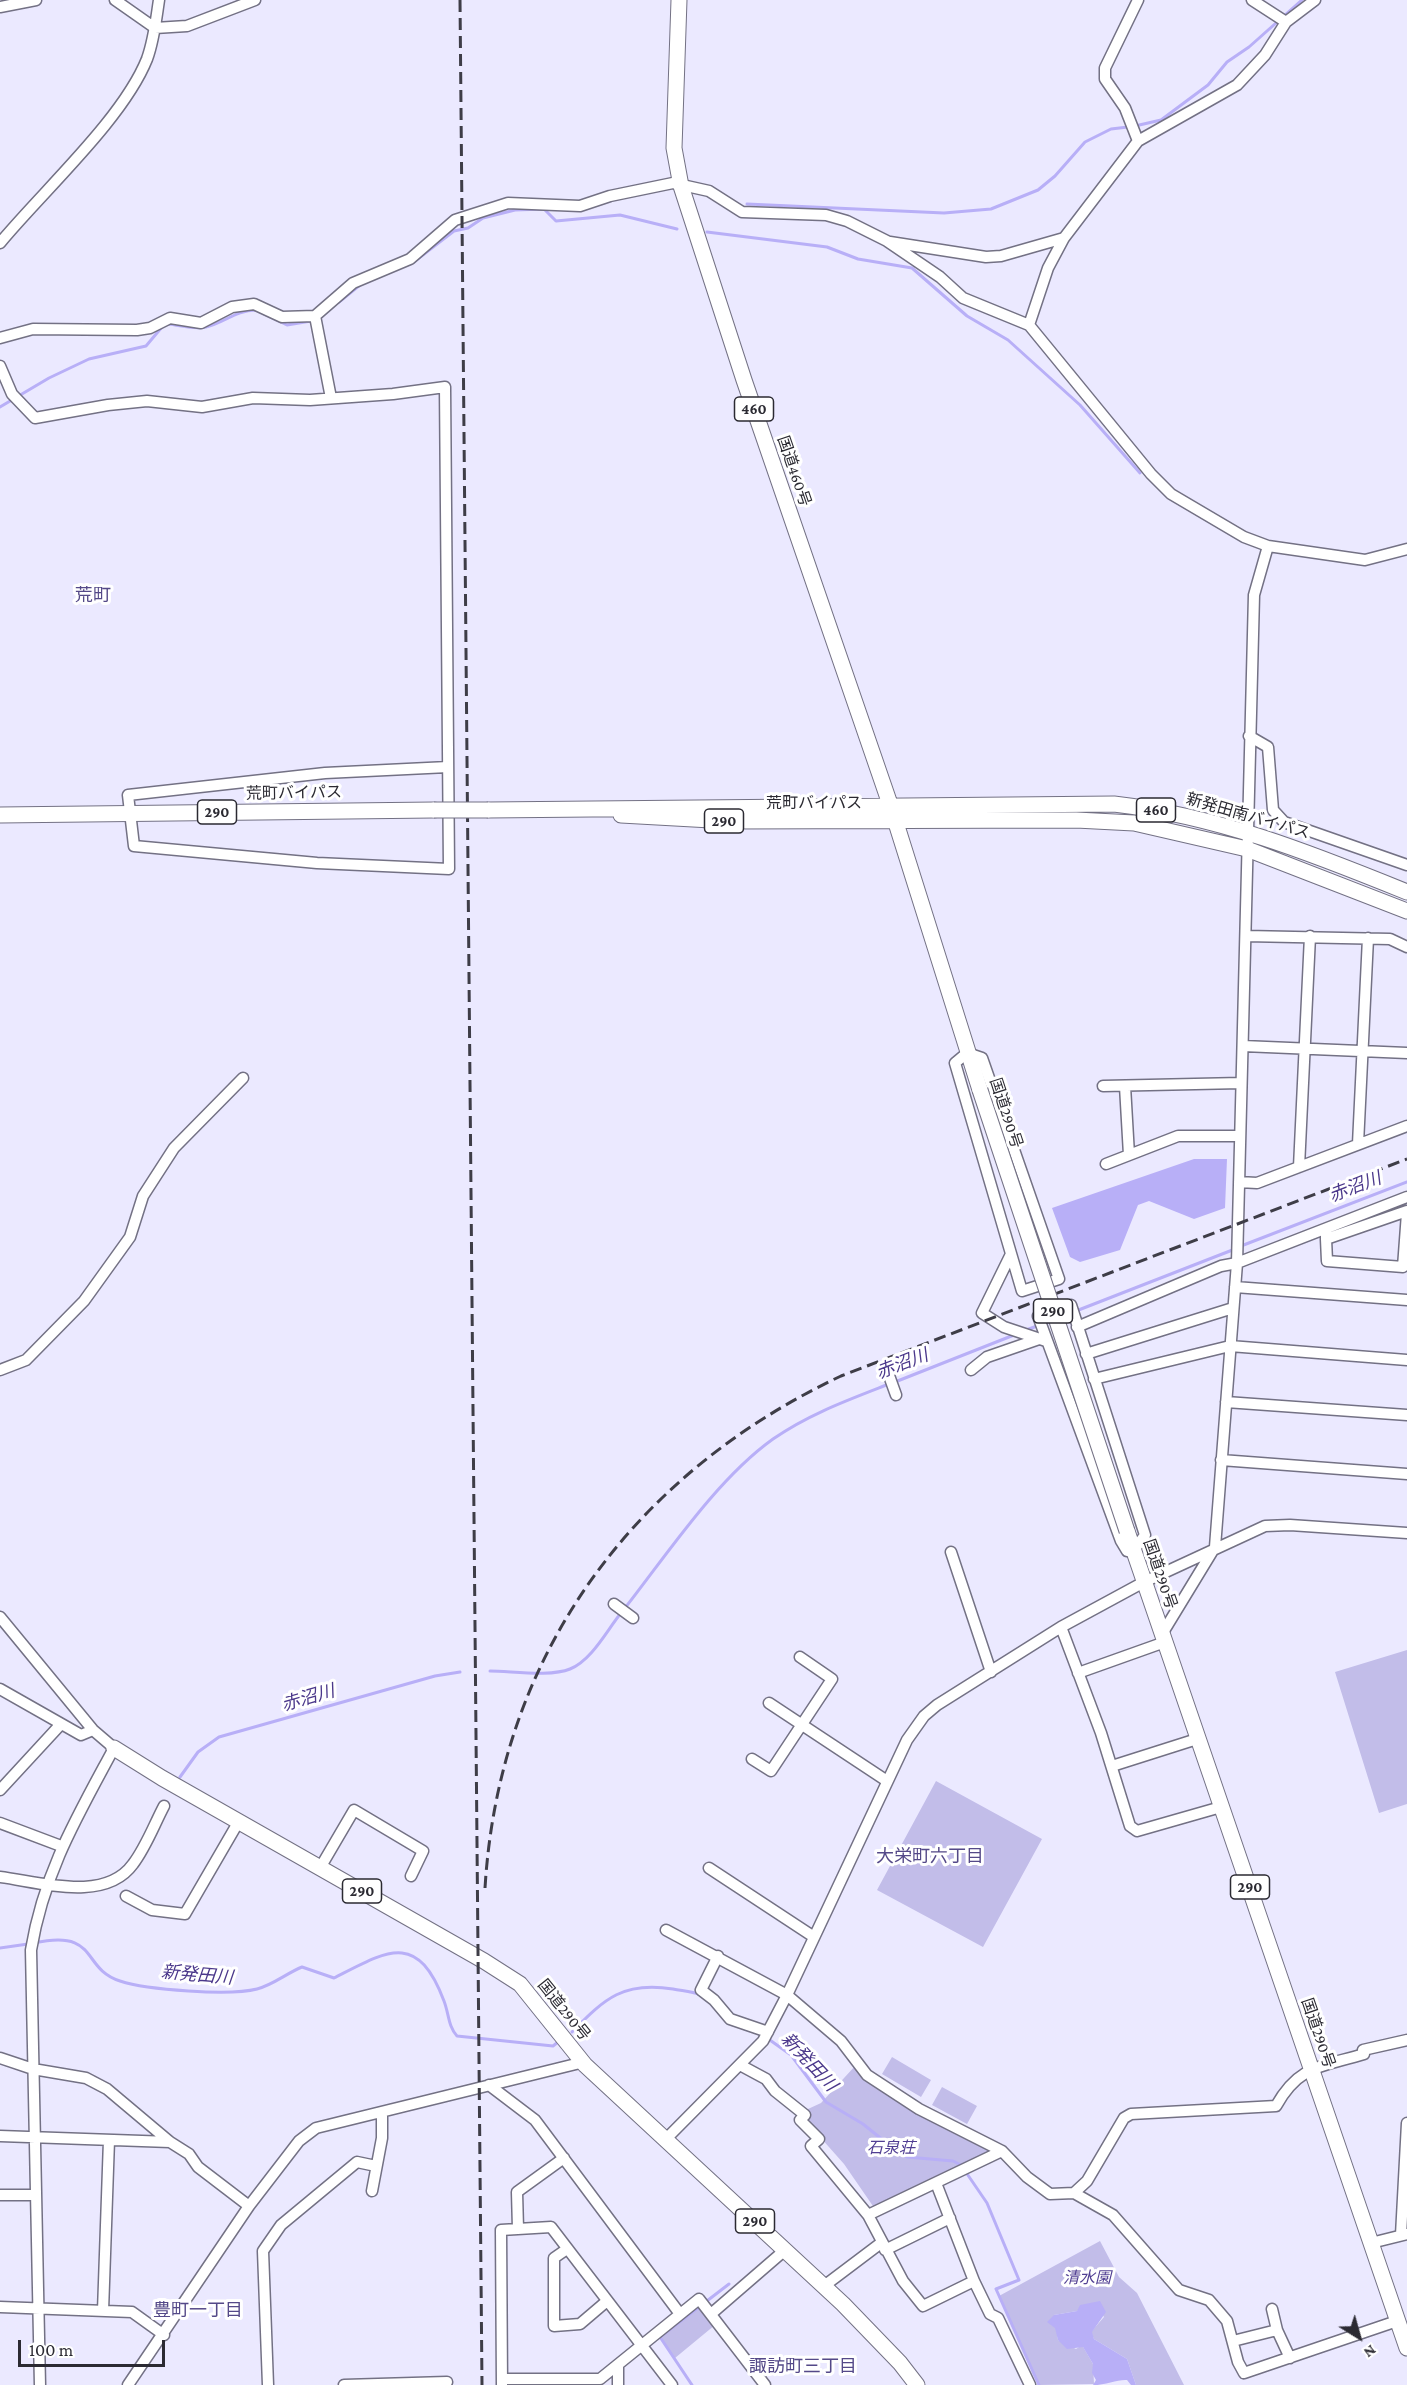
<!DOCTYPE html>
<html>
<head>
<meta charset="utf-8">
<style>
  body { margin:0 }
  #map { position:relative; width:1407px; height:2385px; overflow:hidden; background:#ebe9ff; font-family:"Crimson Pro",serif }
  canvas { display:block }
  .north { position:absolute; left:1329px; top:2307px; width:60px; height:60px; -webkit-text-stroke:4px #fff; paint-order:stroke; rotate:143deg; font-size:16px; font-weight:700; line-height:24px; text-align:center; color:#2b2a32 }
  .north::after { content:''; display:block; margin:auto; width:21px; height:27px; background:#2b2a32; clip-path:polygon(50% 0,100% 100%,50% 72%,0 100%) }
  .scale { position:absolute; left:18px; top:2340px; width:147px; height:27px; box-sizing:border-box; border:3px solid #2b2a32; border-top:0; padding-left:8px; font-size:18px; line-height:21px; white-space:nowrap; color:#2b2a32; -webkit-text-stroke:4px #fff; paint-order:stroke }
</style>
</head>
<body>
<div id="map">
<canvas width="1407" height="2385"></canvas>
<div class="north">N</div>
<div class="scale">100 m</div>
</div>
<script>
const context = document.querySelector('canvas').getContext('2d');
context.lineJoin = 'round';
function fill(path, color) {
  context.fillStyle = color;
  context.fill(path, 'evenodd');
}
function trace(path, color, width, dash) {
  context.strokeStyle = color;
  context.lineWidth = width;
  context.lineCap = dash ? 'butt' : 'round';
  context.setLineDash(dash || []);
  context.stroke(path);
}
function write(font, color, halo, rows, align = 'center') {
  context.font = font + ' "Crimson Pro","Noto Sans JP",serif';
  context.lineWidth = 6;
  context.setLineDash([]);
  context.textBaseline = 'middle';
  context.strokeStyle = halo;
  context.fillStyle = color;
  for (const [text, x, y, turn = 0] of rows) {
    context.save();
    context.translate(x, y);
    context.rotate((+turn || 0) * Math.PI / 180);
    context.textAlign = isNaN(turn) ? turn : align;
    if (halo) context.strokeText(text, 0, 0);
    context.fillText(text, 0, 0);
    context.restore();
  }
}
fill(new Path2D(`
  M1407,1650V1804L1379,1813L1335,1672Z
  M936,1781L1042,1839L983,1947L877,1890Z
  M892,2057L931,2080L921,2097L882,2074Z
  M856,2065L865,2075L999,2151L875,2209L844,2164L805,2120L808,2109L821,2103Z
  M942,2087L977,2106L967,2124L932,2105Z
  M1100,2241L1119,2277L1137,2293L1184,2385H1136L1127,2359L1094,2339L1091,2332L1104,2317L1095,2303L1077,2311L1054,2315L1058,2340L1076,2349L1082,2345L1093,2364L1094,2384L1039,2385L999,2296Z
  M699,2304L715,2325L675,2358L658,2336Z`), '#c2bde9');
fill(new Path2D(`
  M1194,1159H1227L1225,1208L1194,1219L1149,1201L1138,1205L1120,1250L1080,1262L1070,1257L1052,1208Z
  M1100,2301L1106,2312L1092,2332L1094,2339L1127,2359L1136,2385H1131L1127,2380C1119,2379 1106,2385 1093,2385L1096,2380L1092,2373L1093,2364L1083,2347L1067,2349L1058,2340L1055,2328L1047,2322L1054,2315L1077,2311L1080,2305Z`), '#b8aff7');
trace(new Path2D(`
  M1135,126L1161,120L1208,85L1227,62L1249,47L1302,0
  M747,204L944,213L991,209L1038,190L1055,176L1085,142L1111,129L1128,127
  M707,232L827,247L858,259L912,268L967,316L1008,340L1080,405L1140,473
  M415,261L454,231L468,228L483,218L515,210L544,209L556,221L620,215L677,229
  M339,302L360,285
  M264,314L287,325L311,321
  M168,324C180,325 193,330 206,327C224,323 236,310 256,310
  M0,407L49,378L89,359L146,346L162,327
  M1241,1246L1407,1182
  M1076,1311L1235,1249
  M1026,1330L1051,1321
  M895,1382L1014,1335
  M625,1608C668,1553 717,1479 773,1439C809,1414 848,1400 889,1384
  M490,1671C511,1671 551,1677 570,1669C592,1660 607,1630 621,1613
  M180,1777L198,1752L219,1737L435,1676L460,1672
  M34,1943C100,1929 80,1968 120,1981C147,1990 230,1996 257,1989C273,1985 287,1973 302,1967L334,1978C387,1951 417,1930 444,2001C449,2014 448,2026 457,2036L553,2046L558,2042
  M0,1948L28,1944
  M572,2032C605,1998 624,1981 673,1989C682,1991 692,1991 700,1995
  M767,2038L791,2055L826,2102L863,2124L899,2153L907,2157L953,2161L961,2165L987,2203L1019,2280L996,2289L1039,2385
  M692,2385L660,2337L729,2284`), '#b8aff7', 3);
const minor = new Path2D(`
  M115,0L155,28L187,26L255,0
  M1252,0L1286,22
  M0,7L36,0
  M1138,141L1125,108L1105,79V68L1138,0
  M890,242L986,257L1001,256L1064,238
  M0,243C43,191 123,119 147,59C154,40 156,20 159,0
  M315,316L331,398
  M1029,325L1048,268L1064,238L1138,141L1237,85L1265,55L1286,22L1315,0
  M0,338L33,329L137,330L150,328L170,318L201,323L232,307L254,304L282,317L315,316L353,283L410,259L455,220L508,203L580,206L610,196L673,183L709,191L742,212L826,215L847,221L887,241L940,277L963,298L1029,325L1151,474L1171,494L1244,537L1268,546L1365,560L1407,549
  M0,366L12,394L35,418L108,405L147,401L202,407L253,398L310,400L393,394L445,387L449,869L317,863L134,846L128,795L325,773L448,767
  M1249,736L1268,747L1273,810L1284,822L1407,865
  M1246,936L1390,939L1407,947
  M1243,1046L1407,1053
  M967,1053L982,1058L1059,1279L1022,1291L955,1063Z
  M1103,1086L1241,1083
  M1125,1086L1129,1155
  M1358,1144L1368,938
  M1106,1164L1178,1136H1238
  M1299,1167L1310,936
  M1239,1182L1257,1183L1407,1126
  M1326,1235V1239L1407,1211
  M1326,1239L1327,1261L1403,1267L1407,1213
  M1010,1256L982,1313L1004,1327L1046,1341
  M1235,1287L1407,1300
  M1071,1305L1145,1535L1134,1550L1127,1551L1121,1541L1038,1316Z
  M1077,1327L1221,1266L1237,1263L1407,1197
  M1086,1354L1233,1308
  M0,1370L26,1360L84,1301L130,1237L143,1196L174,1148L243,1078
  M887,1370L896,1395
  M971,1370L987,1357L1039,1339
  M1094,1379L1230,1346L1407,1360
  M1226,1402L1407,1415
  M1221,1460L1407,1474
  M951,1552L991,1672
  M614,1604L633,1618
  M0,1617L93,1730L114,1748C77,1817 44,1872 31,1950L40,2385
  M1061,1627L1101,1733L1130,1826L1137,1831L1221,1807
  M1162,1634L1215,1547L1237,1263L1254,595L1268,546
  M1078,1673L1165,1642
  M0,1689L81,1735L93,1730
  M769,1703L887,1781
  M752,1759L771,1771L832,1679L800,1657
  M1112,1766L1197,1739
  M0,1790L61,1724
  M0,1823L61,1846
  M320,1868L354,1810L423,1851L411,1876
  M709,1868L814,1937
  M0,1877C40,1882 105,1903 133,1864C146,1847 154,1825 164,1806
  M126,1896L152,1910L185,1914L239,1821
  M666,1930L787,1995L841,2041L867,2075L919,2109L1002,2151L1027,2177L1050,2194L1074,2193L1113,2215L1179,2290L1209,2300L1227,2321L1238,2362L1244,2373L1397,2321
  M718,1956L701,1990L714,2000L730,2019L768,2032
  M0,2058L33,2069L86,2078L107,2089L170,2142L189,2154L198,2167L249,2206
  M740,2065L766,2079L775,2091L805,2115L800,2120L819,2139L811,2146L868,2215
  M489,2085L535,2120L680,2314
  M0,2136L170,2142
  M666,2139L763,2041L787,1995L907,1740L924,1716L937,1705L1061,1627L1144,1582L1265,1526L1290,1525L1407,1533
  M1002,2151L868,2215L903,2281L923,2306L974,2281L990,2314L998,2318L1030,2385
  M936,2183L974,2281
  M372,2191L382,2138V2113
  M1074,2193L1087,2181L1124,2118L1131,2114L1276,2106C1299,2065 1321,2067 1364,2054L1363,2050L1407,2040
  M0,2195H36
  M518,2229L517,2192L564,2158
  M1401,2235L1407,2123
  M1371,2243L1407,2234
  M567,2249L554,2258V2326L580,2324L607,2301
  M885,2250L950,2218
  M824,2286L881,2243
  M0,2307L132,2312L164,2335
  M1272,2309L1277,2330L1290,2358
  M103,2311L109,2140
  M711,2314L785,2250
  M1233,2341L1277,2330
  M618,2365V2385
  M502,2379H600L699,2299L765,2385
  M128,2385L249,2206L299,2141L316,2128L580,2063L585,2065
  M268,2385L263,2251L281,2225L357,2162L376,2166
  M344,2385L447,2382
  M502,2385L501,2230L551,2227L672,2385`);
const highway = new Path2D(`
  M679,0L674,148L681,186L744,380L891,807L980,1090
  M488,810L1114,804C1218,816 1311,853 1407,892
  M0,815L434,810
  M621,815L729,821L1076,820L1134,823L1247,849L1407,911
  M1127,1531L1407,2348
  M114,1748L162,1778L484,1961L520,1984L585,2065L843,2304L900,2363L917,2385`);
trace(minor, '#737184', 13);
trace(highway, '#737184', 17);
trace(minor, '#fff', 10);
trace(highway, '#fff', 15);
trace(new Path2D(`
  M460,0L482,2385
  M485,1888C499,1655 633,1474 841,1376L1407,1159`), '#3e3d47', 3, [12, 6]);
const highwayBridge = new Path2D(`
  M434,810H488
  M980,1090L1127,1531`);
trace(highwayBridge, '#737184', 17, []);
trace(highwayBridge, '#fff', 15);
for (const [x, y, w] of [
  [754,409,39],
  [1156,810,39],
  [217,812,39],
  [724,821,39],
  [1053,1311,39],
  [1250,1887,39],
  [362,1891,39],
  [755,2221,39]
]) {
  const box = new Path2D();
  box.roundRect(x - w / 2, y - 12, w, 24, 4.5);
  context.fillStyle = '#fff';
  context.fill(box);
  trace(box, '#2b2a32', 1.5);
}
write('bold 15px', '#2b2a32', null, [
  ["460",754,409],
  ["460",1156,810],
  ["290",217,812],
  ["290",724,821],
  ["290",1053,1311],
  ["290",1250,1887],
  ["290",362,1891],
  ["290",755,2221]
]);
write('16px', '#2b2a32', '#fff', [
  ["国道460号",794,471,71],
  ["荒町バイパス",294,793,-1],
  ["荒町バイパス",814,803],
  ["新発田南バイパス",1248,816,16],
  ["国道290号",1006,1113,72],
  ["国道290号",1160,1574,71],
  ["国道290号",564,2010,51],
  ["国道290号",1318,2033,71]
]);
write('italic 16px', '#513f93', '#fff', [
  ["石泉荘",891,2148],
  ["清水園",1087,2278]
]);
write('18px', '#544988', '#fff', [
  ["荒町",93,595],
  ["大栄町六丁目",930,1856],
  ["豊町一丁目",198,2310],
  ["諏訪町三丁目",803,2366]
]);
write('italic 18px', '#4b388b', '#fff', [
  ["赤沼川",1355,1187,-21],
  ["赤沼川",902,1364,-21],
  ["赤沼川",308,1698,-16],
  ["新発田川",197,1975,5],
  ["新発田川",809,2062,47]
]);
</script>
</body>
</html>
